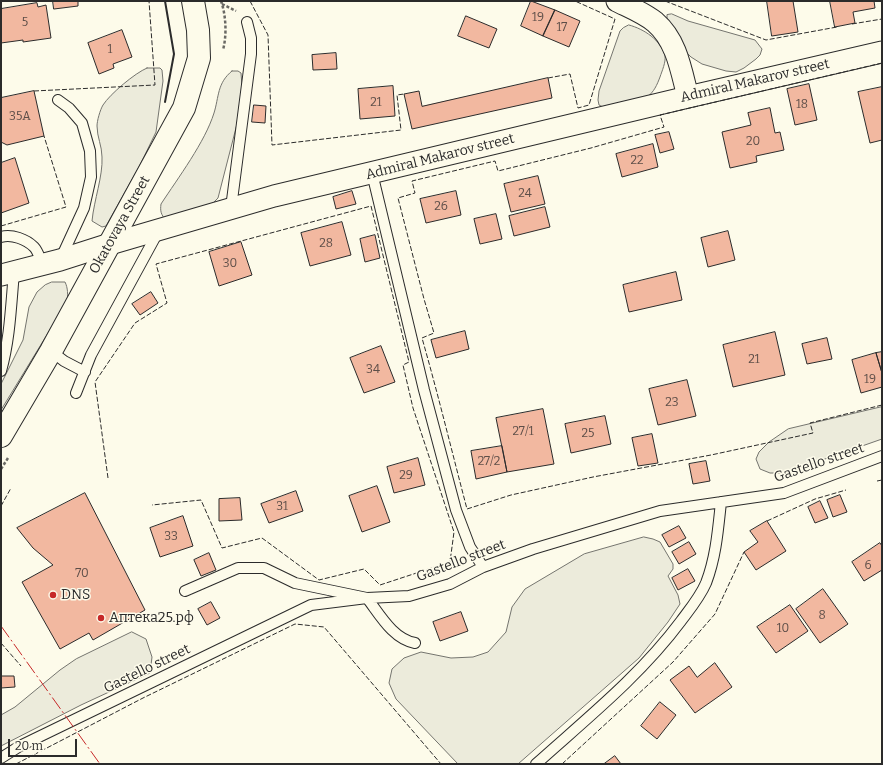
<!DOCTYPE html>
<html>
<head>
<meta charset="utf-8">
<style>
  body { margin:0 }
  #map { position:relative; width:883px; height:765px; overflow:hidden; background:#fdfbea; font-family:Bitter,serif }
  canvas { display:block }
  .frame { position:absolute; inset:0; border:2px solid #2b2b2b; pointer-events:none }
  .scale { position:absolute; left:8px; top:739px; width:69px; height:18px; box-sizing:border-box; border:2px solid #2b2b2b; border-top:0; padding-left:5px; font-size:12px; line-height:14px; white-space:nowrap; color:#2b2b2b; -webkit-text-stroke:3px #fdfbea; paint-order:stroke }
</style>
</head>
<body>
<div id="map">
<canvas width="883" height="765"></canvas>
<div class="frame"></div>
<div class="scale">20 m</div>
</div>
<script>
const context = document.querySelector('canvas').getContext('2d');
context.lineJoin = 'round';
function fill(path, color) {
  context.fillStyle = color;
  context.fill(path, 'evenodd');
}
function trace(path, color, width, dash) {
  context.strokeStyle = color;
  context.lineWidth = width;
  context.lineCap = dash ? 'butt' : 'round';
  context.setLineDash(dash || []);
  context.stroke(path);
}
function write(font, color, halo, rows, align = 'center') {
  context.font = font + ' Bitter,serif';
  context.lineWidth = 3;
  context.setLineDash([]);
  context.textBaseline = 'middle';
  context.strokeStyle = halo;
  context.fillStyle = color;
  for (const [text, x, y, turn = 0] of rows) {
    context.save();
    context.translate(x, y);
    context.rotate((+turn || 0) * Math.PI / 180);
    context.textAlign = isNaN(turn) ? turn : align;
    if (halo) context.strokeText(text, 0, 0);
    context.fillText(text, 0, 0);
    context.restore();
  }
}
const green = new Path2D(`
  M672,14L688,21L755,40L762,49L760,55L756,59L744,68L736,72L726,71L702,64L691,57L682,48L667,22V15Z
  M629,25C644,29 661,40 665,56C666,62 662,71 660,77C657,85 654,92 647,97C639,102 615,105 605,108L599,105L598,100L599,91L620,31L623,28Z
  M147,68H160L162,70L163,81L156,132L139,167L106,226L102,227L92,221C94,200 103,176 102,157C102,146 97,137 97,126C97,121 100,110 103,105C110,94 135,73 147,68Z
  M232,71H238L241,73L242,86L237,124L218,198L212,204L166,220C161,215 160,211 161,204C178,178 205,142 214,113C219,97 217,83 232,71Z
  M52,282H65C68,288 68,295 67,302L1,410V384L23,340L29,307L37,292L45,285Z
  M882,407V439L785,473H770L760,469L756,459L759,452L769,442L788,429Z
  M644,537L653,539L660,542L673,564V569L668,576L678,595L680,604L668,622L639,658L518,764H458L396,699L389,683L392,669L404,658L421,652L451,658L473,657L488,652L506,632L512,607L525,589L584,554Z
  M132,632L146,639L152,657L150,673L81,705L1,746V715L15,707L60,670L76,659Z`);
fill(green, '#ecebdb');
trace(green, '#74746e', 1);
const building = new Path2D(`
  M53,1H78V6L54,9Z
  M531,1L555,10L543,36L521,26Z
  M767,1H793L798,32L772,36Z
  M830,1H874L875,8L853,12L855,23L835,27Z
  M37,3L38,7L46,5L51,38L23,42V40L1,43V9Z
  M555,10L580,21L569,47L543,36Z
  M466,16L497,29L489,48L458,36Z
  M122,30L132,57L113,64L114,68L99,74L88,43Z
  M336,53L337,69L313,70L312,55Z
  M548,78L552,98L412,129L404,94L419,91L422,106Z
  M809,84L817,120L795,125L787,89Z
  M393,86L395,116L360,119L358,89Z
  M882,87V140L870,143L858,92Z
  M34,91L44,136L7,145L1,142V98Z
  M254,105L266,106L265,123L252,122Z
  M770,108L775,133L780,132L784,150L756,156L757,162L730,168L722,132L751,125L748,113Z
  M669,132L674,149L660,153L655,135Z
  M653,144L658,167L622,177L616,154Z
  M15,158L29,203L1,213V163Z
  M538,176L545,204L511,212L504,184Z
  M352,191L356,204L336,209L333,197Z
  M456,191L461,215L426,223L420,199Z
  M545,207L550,227L514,236L509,216Z
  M496,214L502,239L480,244L474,219Z
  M342,222L351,255L310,266L301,233Z
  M728,231L735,260L708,267L701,238Z
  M375,235L380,258L365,262L360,239Z
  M241,242L252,275L219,286L209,252Z
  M676,272L682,300L629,312L623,285Z
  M151,292L158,303L140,315L132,304Z
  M465,331L469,349L436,358L431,340Z
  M775,332L785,375L733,387L723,345Z
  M827,338L832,359L807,364L802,344Z
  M381,346L395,382L364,393L350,358Z
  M882,352V373L876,353Z
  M876,353L882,373V387L861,393L852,360Z
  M687,380L696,416L658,425L649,389Z
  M543,409L554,464L507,472L496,418Z
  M605,416L611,444L571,453L565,424Z
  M652,434L658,463L638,466L632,438Z
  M502,446L507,472L476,479L471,451Z
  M418,458L425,485L394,493L387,467Z
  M706,461L710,481L693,484L689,464Z
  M377,486L390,522L362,532L349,496Z
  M296,491L303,511L269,523L261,504Z
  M85,493L145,610L93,640L89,633L60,649L22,582L53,565L33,548L17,528Z
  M840,495L847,512L833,517L827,500Z
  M240,498L242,520L219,521V499Z
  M820,501L828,518L815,523L808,507Z
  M183,516L193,546L160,557L150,528Z
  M767,521L786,551L756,570L744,552L758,542L750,531Z
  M679,526L686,538L669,547L662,535Z
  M689,542L696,554L679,564L672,552Z
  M880,543L882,546V570L864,581L852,562Z
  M209,553L216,570L201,576L194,560Z
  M688,569L695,581L678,590L672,578Z
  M823,589L848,624L820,643L796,609Z
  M211,602L220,618L207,625L198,609Z
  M790,605L808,631L776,653L757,627Z
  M461,612L468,631L440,641L433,622Z
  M715,663L732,687L695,713L670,680L689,666L697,677Z
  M1,676H14L15,687L1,688Z
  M660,702L676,715L657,739L641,726Z
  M615,756L621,764H604Z`);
fill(building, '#f2b8a0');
trace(building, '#2b2b2b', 1);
const service = new Path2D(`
  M58,100L69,108L82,123L90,151L91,177L84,208L61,258
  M372,173L424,390L456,510L470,547L483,567
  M231,208L251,54V38L247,22
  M1,237C12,234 26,239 34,247C38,251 40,259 43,265
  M51,351L64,361L85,372
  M1,371C10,339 11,305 14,272
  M76,393L91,355L158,232
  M185,591L238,568H264L295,583L367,598C380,615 393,639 415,643
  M1,758L20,746L311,605L367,598L409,596L450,584L483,567L533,549L660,511L784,493L882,456
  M536,764C586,719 640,676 681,621C690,609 700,597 706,583C716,557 718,530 721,502`);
const minor = new Path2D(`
  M617,1C629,7 644,13 655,22C677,41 681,70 688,97
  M1,275L60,260L110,244L274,196L688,97L882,52`);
const secondary = new Path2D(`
  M1,436L51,351L184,108L199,58L198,30L193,1`);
trace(service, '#2b2b2b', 12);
trace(minor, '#2b2b2b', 23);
trace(secondary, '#2b2b2b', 24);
trace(new Path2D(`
  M221,1C226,15 227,35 223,50
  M222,4L236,11
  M1,469L8,458`), '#6a6964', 2.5, [3, 2]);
trace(service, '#fdfbea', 10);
trace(minor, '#fdfbea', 21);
trace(secondary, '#fdfbea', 22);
trace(new Path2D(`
  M250,1L268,35L272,145L401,130L397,95L404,94
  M665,1L766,40L837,27
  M852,24L882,19
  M882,63L660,115L664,127L591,148L498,171L495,161L412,181L415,193L398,198L424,299L434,333L422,338C438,394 452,452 467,509L511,495L593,477L711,455L813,433L810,423L882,405
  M548,78L570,74L578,108L589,105L615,19L575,1
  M34,91L155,85L149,1
  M1,226L66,207L44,136
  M108,478L95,382L135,323L167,303L156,264L371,206L409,362L403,365L413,408L454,532L450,562L380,585L364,569L319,580L262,538L222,548L201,500L152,505
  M877,481L882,480
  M1,506L11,488
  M767,521L815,499L846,490
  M1,643L21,666
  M16,764L143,698L295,624L324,627L441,764
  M562,764L673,662L715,614L744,552`), '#2b2b2b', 1, [5, 2]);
trace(new Path2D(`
  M165,102L174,54L165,1`), '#2b2b2b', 2);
trace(new Path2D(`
  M1,626L100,764`), '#c62828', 1, [14, 3, 2, 3]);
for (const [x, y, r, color] of [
  [53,595,4,"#c62828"],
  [101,618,4,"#c62828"]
]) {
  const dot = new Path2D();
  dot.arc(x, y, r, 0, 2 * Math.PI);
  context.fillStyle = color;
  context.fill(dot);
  trace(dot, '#fdfbea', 1.5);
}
write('12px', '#5d4e48', null, [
  ["19",538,18],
  ["5",25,23],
  ["17",562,28],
  ["1",110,50],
  ["21",376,103],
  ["18",802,105],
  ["35А",20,117],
  ["20",753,142],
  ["22",637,161],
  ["24",525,194],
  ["26",441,207],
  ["28",326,244],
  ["30",230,264],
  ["21",754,360],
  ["34",373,370],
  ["19",870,380],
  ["23",672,403],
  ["27/1",523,432],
  ["25",588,434],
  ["27/2",489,462],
  ["29",406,476],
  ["31",282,507],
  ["33",171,537],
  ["6",868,566],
  ["70",82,574],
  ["8",822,616],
  ["10",783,629]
]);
write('14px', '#2b2b2b', '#fdfbea', [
  ["Admiral Makarov street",755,81,-13],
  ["Admiral Makarov street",440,157,-14],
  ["Okatovaya Street",120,225,-61],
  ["Gastello street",819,463,-19],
  ["Gastello street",461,561,-21],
  ["Gastello street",147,669,-26]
]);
write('14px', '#2b2b2b', '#fdfbea', [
  ["DNS",61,595],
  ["Аптека25.рф",109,618]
], 'left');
</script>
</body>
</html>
